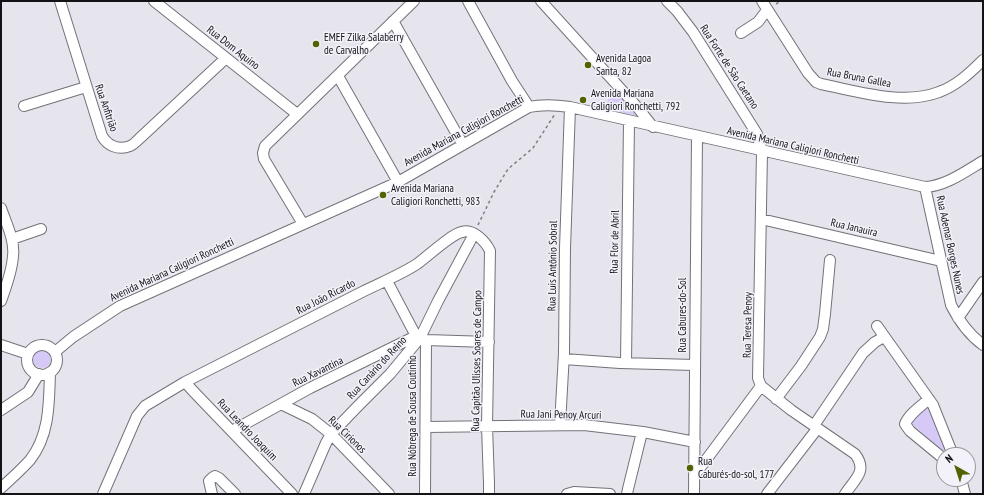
<!DOCTYPE html>
<html>
<head>
<meta charset="utf-8">
<style>
  body { margin:0 }
  #map { position:relative; width:984px; height:495px; overflow:hidden; background:#e6e4ec; font-family:"PT Sans Narrow",sans-serif }
  canvas { display:block }
  .frame { position:absolute; inset:0; border:2px solid #131215; pointer-events:none }
  .north { position:absolute; left:936px; top:447px; width:40px; height:40px; box-sizing:border-box; background:#f3f1fa; border:1px solid #99989e; border-radius:50%; rotate:321deg; font-size:11px; font-weight:700; line-height:16px; text-align:center; color:#131215 }
  .north::after { content:''; display:block; margin:auto; width:14px; height:18px; background:#556204; clip-path:polygon(50% 0,100% 100%,50% 72%,0 100%) }
</style>
</head>
<body>
<div id="map">
<canvas width="984" height="495"></canvas>
<div class="frame"></div>
<div class="north">N</div>
</div>
<script>
const context = document.querySelector('canvas').getContext('2d');
context.lineJoin = 'round';
function fill(path, color) {
  context.fillStyle = color;
  context.fill(path, 'evenodd');
}
function trace(path, color, width, dash) {
  context.strokeStyle = color;
  context.lineWidth = width;
  context.lineCap = dash ? 'butt' : 'round';
  context.setLineDash(dash || []);
  context.stroke(path);
}
function write(font, color, halo, rows, align = 'center') {
  context.font = font + ' "PT Sans Narrow",sans-serif';
  context.lineWidth = 3;
  context.setLineDash([]);
  context.textBaseline = 'middle';
  context.strokeStyle = halo;
  context.fillStyle = color;
  for (const [text, x, y, turn = 0] of rows) {
    context.save();
    context.translate(x, y);
    context.rotate((+turn || 0) * Math.PI / 180);
    context.textAlign = isNaN(turn) ? turn : align;
    if (halo) context.strokeText(text, 0, 0);
    context.fillText(text, 0, 0);
    context.restore();
  }
}
fill(new Path2D(`
  M613,89L636,115L604,109Z
  M33 359a9 9 0 1 1 18 0a9 9 0 1 1-18 0Z
  M927,408L932,410L946,453L912,424C913,416 919,411 927,408Z`), '#d7c9f7');
const minor = new Path2D(`
  M60,1L102,136C107,145 118,151 130,146C133,145 137,141 140,138L226,58
  M154,1L297,114
  M468,1L512,81L529,107
  M541,1L638,108L653,127
  M667,1L677,11L693,32L757,134L762,151L758,378L761,386L694,476
  M762,1L808,73L816,82L821,84C857,91 903,106 939,92C956,86 970,73 983,60
  M393,21L463,145
  M741,33L758,22L767,10
  M338,76L398,182
  M24,106L86,87
  M925,187L951,305C959,321 968,334 983,345
  M1,208C6,223 15,240 13,256C12,272 6,287 1,301
  M761,219L941,261
  M303,224L264,159L263,153L265,146L414,1
  M12,239L41,229
  M387,281L416,336L426,340L425,494
  M958,318L983,282
  M877,326L933,405L953,455
  M426,340L489,342
  M1,345L28,354
  M27 360a15 15 0 1 1 30 0a15 15 0 1 1-30 0Z
  M55,352L73,337L120,306L398,182L529,107C543,104 556,105 570,107L925,187C946,186 966,171 983,161
  M564,359L620,363L695,365
  M626,363L629,121
  M185,382L193,391L292,494
  M761,386L791,410L855,454C868,471 855,479 845,494
  M776,399L801,366L820,337L823,329L825,314L830,260
  M929,399C921,406 909,414 905,424L910,431L944,459
  M281,404L312,419L331,434L389,494
  M1,410L28,392L39,374
  M817,421L863,353L875,342L884,337
  M560,425L564,353L565,248L570,107
  M426,427L584,425L643,432L695,442
  M232,431L310,388L416,336
  M961,479L965,494
  M1,488C11,479 21,470 30,460C50,435 49,402 50,372
  M103,494L137,416L145,406L185,382L362,292C380,283 400,275 417,264C427,257 451,234 462,232C473,228 486,242 490,251L487,426L489,483V494
  M212,494L209,481L212,478L215,476L219,478L235,494
  M304,494L326,443L331,434L358,406L390,374L420,338L438,301L474,234
  M567,494L574,492L610,494
  M627,494L628,489L642,432
  M694,494L697,136
  M767,494L817,429`);
trace(minor, '#747279', 12);
trace(new Path2D(`
  M776,4L781,1
  M478,225L494,192L508,169L533,148L555,114`), '#807e84', 1.5, [3, 3]);
trace(minor, '#fff', 10);
for (const [x, y, r, color] of [
  [316,44,4,"#556204"],
  [588,65,4,"#556204"],
  [583,100,4,"#556204"],
  [383,195,4,"#556204"],
  [690,468,4,"#556204"]
]) {
  const dot = new Path2D();
  dot.arc(x, y, r, 0, 2 * Math.PI);
  context.fillStyle = color;
  context.fill(dot);
  trace(dot, '#f3f1fa', 1.5);
}
write('11px', '#131215', '#f3f1fa', [
  ["EMEF Zilka Salaberry",324,38],
  ["de Carvalho",324,51],
  ["Avenida Lagoa",596,59],
  ["Santa, 82",596,72],
  ["Avenida Mariana",591,94],
  ["Caligiori Ronchetti, 792",591,107],
  ["Avenida Mariana",391,189],
  ["Caligiori Ronchetti, 983",391,202],
  ["Rua",698,462],
  ["Caburés-do-sol, 177",698,475]
], 'left');
write('11px', '#131215', '#f3f1fa', [
  ["Rua Dom Aquino",233,48,38],
  ["Rua Forte de São Caetano",729,67,57],
  ["Rua Bruna Gallea",859,78,11],
  ["Rua Anfitrião",106,108,71],
  ["Avenida Mariana Caligiori Ronchetti",464,131,-29],
  ["Avenida Mariana Caligiori Ronchetti",793,146,13],
  ["Rua Janauira",854,228,13],
  ["Rua Flor de Abril",615,242,-89],
  ["Rua Ademar Borges Nunes",950,245,78],
  ["Rua Luis Antônio Sobral",553,266,-89],
  ["Avenida Mariana Caligiori Ronchetti",172,270,-25],
  ["Rua João Ricardo",326,297,-27],
  ["Rua Cabures-do-Sol",683,315,-90],
  ["Rua Teresa Penoy",748,325,-89],
  ["Rua Capitão Ulisses Soares de Campo",477,361,-89],
  ["Rua Canário do Reino",377,368,-47],
  ["Rua Xavantina",318,372,-26],
  ["Rua Jani Penoy Arcuri",561,415,1],
  ["Rua Nóbrega de Sousa Coutinho",413,416,-90],
  ["Rua Leandro Joaquim",247,430,46],
  ["Rua Cirionos",347,435,44]
]);
</script>
</body>
</html>
